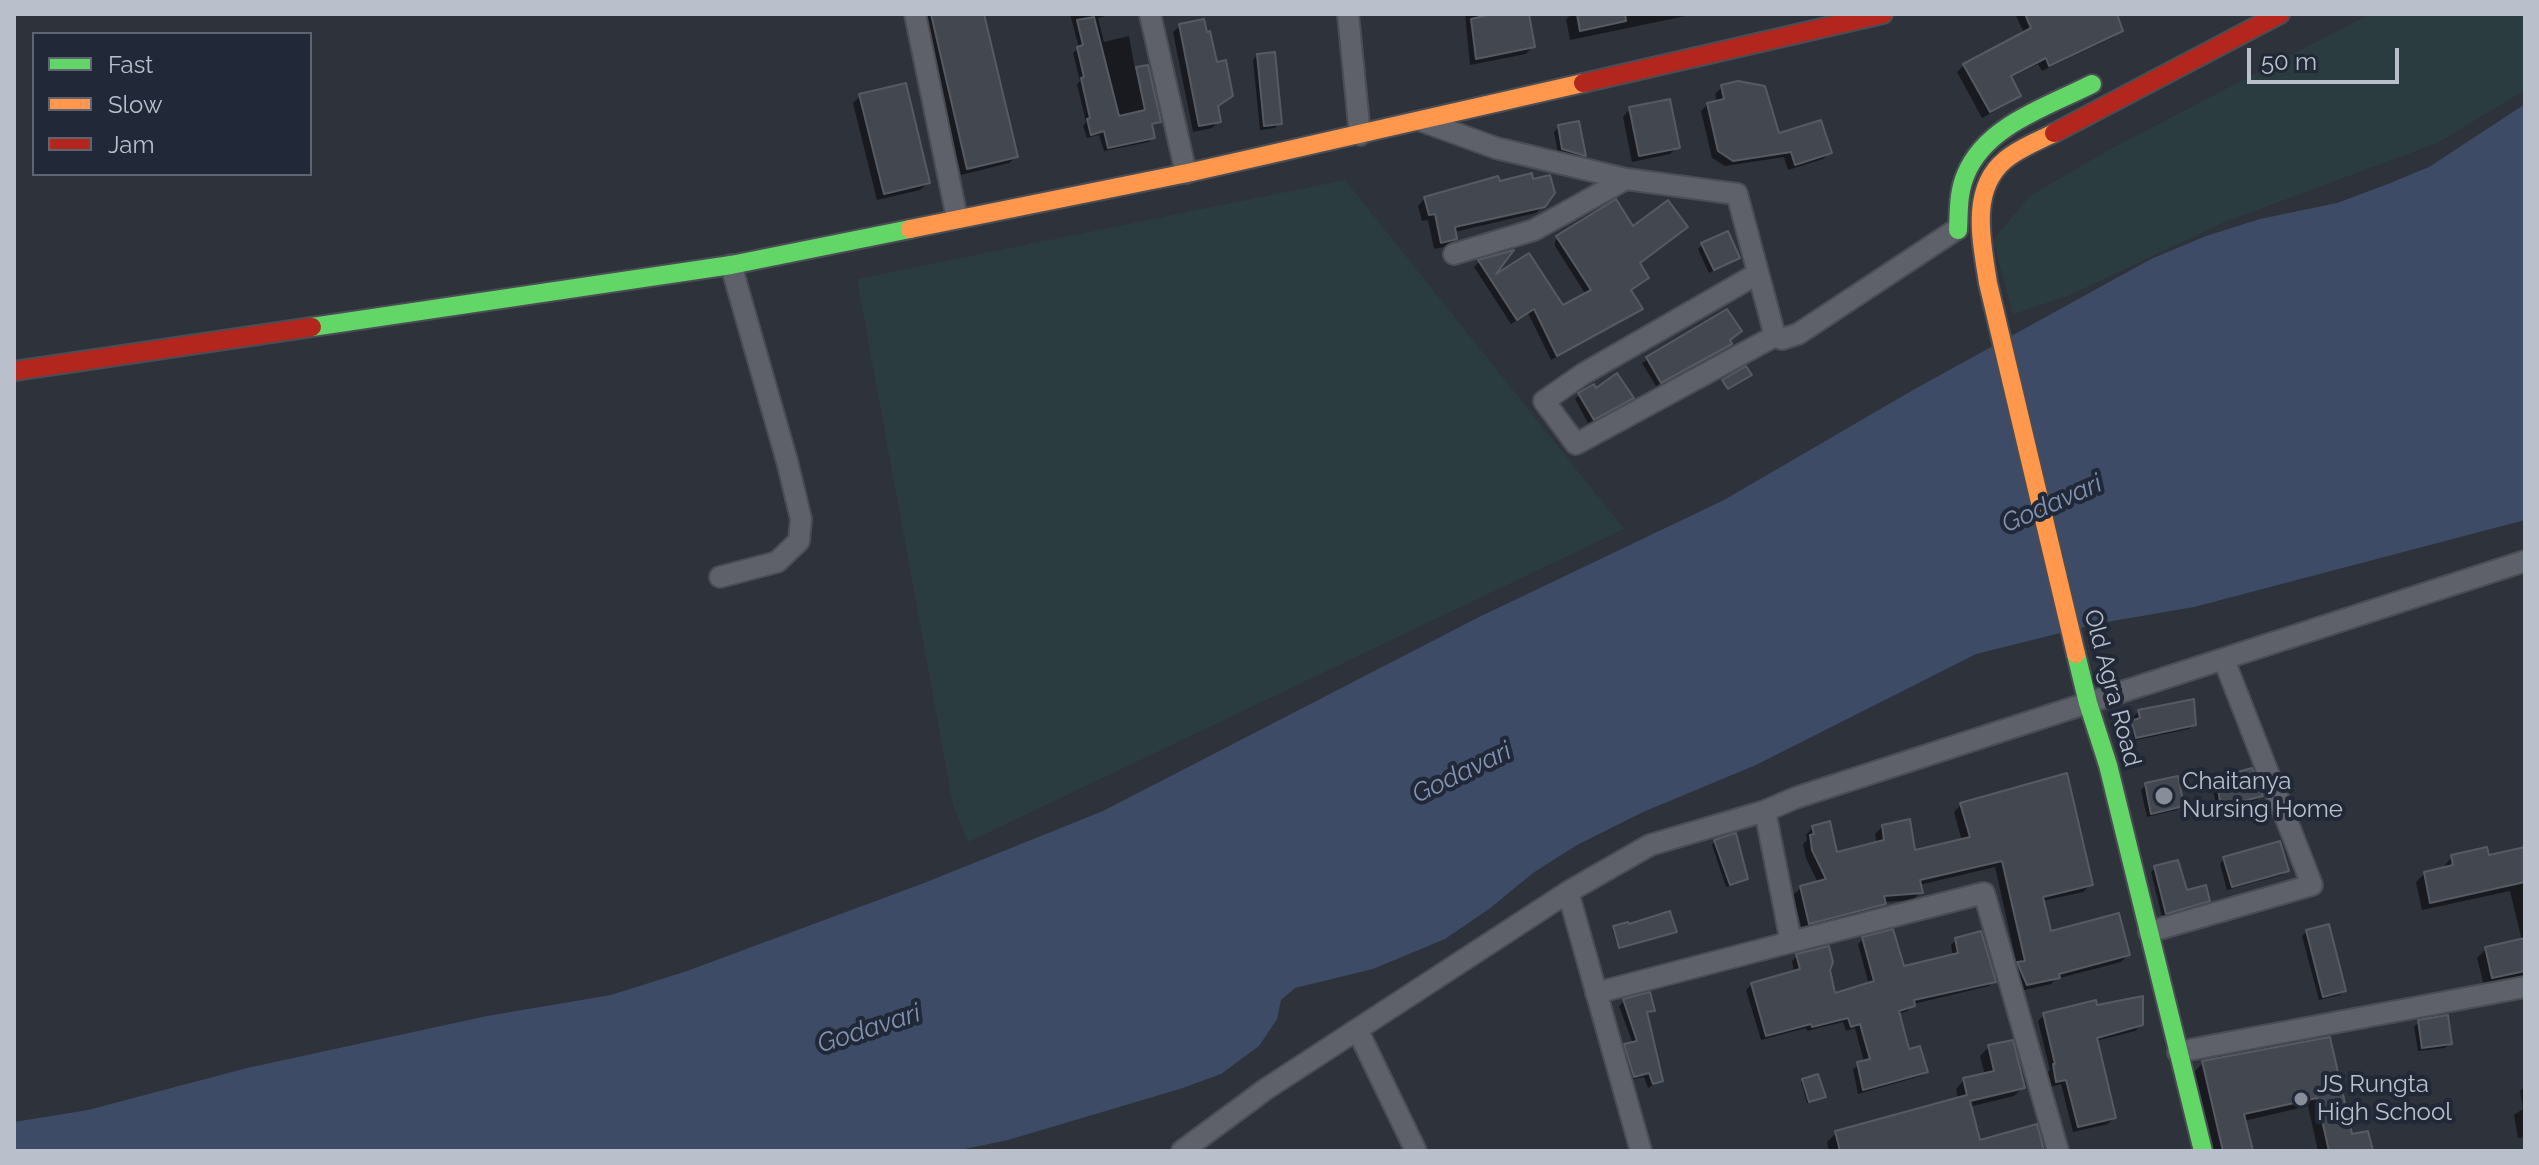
<!DOCTYPE html>
<html>
<head>
<meta charset="utf-8">
<style>
  body { margin:0 }
  #map { position:relative; width:2539px; height:1165px; overflow:hidden; background:#2e323b; font-family:Raleway,sans-serif }
  canvas { display:block }
  .frame { position:absolute; inset:0; border:16px solid #b9bfcb; pointer-events:none }
  .legend { position:absolute; left:32px; top:32px; width:280px; height:144px; box-sizing:border-box; background:#212837; border:2px solid #5e6472; margin:0; padding:10px 14px; list-style:none; font-size:24px; color:#b9bfcb }
  .legend li { display:flex; align-items:center; gap:16px; height:40px }
  .legend b { width:40px; border:2px solid #5e6472 }
  .scale { position:absolute; left:2247px; top:48px; width:152px; height:36px; box-sizing:border-box; border:4px solid #b9bfcb; border-top:0; padding-left:10px; font-size:24px; line-height:28px; white-space:nowrap; color:#b9bfcb; -webkit-text-stroke:6px #212837; paint-order:stroke }
</style>
</head>
<body>
<div id="map">
<canvas width="2539" height="1165"></canvas>
<div class="frame"></div>
<ul class="legend">
<li><b style="height:10px;background:#63d668"></b>Fast</li>
<li><b style="height:10px;background:#ff974d"></b>Slow</li>
<li><b style="height:10px;background:#b3261e"></b>Jam</li>
</ul>
<div class="scale">50 m</div>
</div>
<script>
const context = document.querySelector('canvas').getContext('2d');
context.lineJoin = 'round';
function fill(path, color) {
  context.fillStyle = color;
  context.fill(path, 'evenodd');
}
function trace(path, color, width, dash) {
  context.strokeStyle = color;
  context.lineWidth = width;
  context.lineCap = dash ? 'butt' : 'round';
  context.setLineDash(dash || []);
  context.stroke(path);
}
function write(font, color, halo, rows, align = 'center') {
  context.font = font + ' Raleway,sans-serif';
  context.lineWidth = 8;
  context.setLineDash([]);
  context.textBaseline = 'middle';
  context.strokeStyle = halo;
  context.fillStyle = color;
  for (const [text, x, y, turn = 0] of rows) {
    context.save();
    context.translate(x, y);
    context.rotate((+turn || 0) * Math.PI / 180);
    context.textAlign = isNaN(turn) ? turn : align;
    if (halo) context.strokeText(text, 0, 0);
    context.fillText(text, 0, 0);
    context.restore();
  }
}
fill(new Path2D(`
  M2370,14H2525V90L2437,143L2222,223L2070,295L2013,314L1993,240L2030,196L2107,151Z
  M1345,180L1624,529L968,842L953,805L857,279Z`), '#2b3c41');
fill(new Path2D(`
  M2525,104V520L2194,607L2101,623L1976,654L1756,765L1643,812L1577,845L1533,873L1489,909L1445,939L1373,969L1295,988L1281,1000L1277,1019L1259,1046L1221,1074L1183,1088L1008,1140L955,1151H14V1122L88,1110L247,1068L487,1016L611,995L687,971L924,883L1103,811L1479,617L1724,500L1913,390L2151,259L2206,236L2260,219L2337,203L2388,184L2429,167Z`), '#3d4b66');
fill(new Path2D(`
  M926,14H982L1016,157L1009,163L961,175L926,22Z
  M1070,14H1113L1098,18L1104,42L1129,36L1135,69L1147,67L1159,121L1151,127L1153,137L1149,142L1104,151L1099,135L1087,138L1083,126L1086,122L1077,84L1080,81L1073,53L1079,48Z
  M1465,14H1527L1533,46L1526,54L1470,65Z
  M1572,14H1695L1570,40L1566,19Z
  M2019,14H2115L2121,30L2114,37L2042,71L2038,64L2010,78L2019,95L2012,102L1982,118L1957,72L1964,65L2024,33L2016,16Z
  M1180,26L1215,64L1231,95L1216,107L1219,121L1212,128L1193,132L1173,32Z
  M1257,55L1280,123L1275,128L1260,130L1253,60Z
  M1722,87L1778,135L1829,153L1823,159L1788,170L1784,157L1725,166L1712,158L1701,111L1708,104L1717,102L1715,94Z
  M860,96L928,183L920,190L877,200L853,103Z
  M1630,109L1677,147L1670,154L1632,162L1623,117Z
  M1577,124L1583,155L1579,160L1558,153L1554,132L1559,127Z
  M1498,183L1544,205L1536,213L1454,232L1455,239L1448,246L1434,249L1428,220L1422,221L1418,206L1425,198Z
  M1561,236L1647,278L1629,291L1640,309L1635,314L1551,360L1528,313L1511,324L1474,267L1479,262L1509,253L1489,281L1528,256L1562,307L1586,295L1555,246V241Z
  M1702,245L1738,257L1709,273L1698,249Z
  M1726,311L1730,344L1656,386L1642,363Z
  M1595,391L1627,402L1588,423L1575,399L1579,395Z
  M2139,711L2194,724L2189,729L2132,741L2128,727L2136,722L2134,716Z
  M2217,779L2261,796L2257,800L2217,810L2212,784Z
  M2146,785L2182,806L2177,810L2147,817L2141,790Z
  M1961,805L2091,885L2083,892L2042,901L2050,933L2128,955L2121,962L2056,979L2051,984L2020,991L2011,972L2017,965L1995,867L1919,885L1921,892L1913,900L1884,902L1877,911L1802,930L1793,895L1801,888L1818,883L1806,858L1803,844L1807,840L1806,835L1813,827L1835,855L1877,844L1875,834L1883,826L1914,852L1962,841L1954,812Z
  M1715,841L1746,879L1742,882L1726,887L1712,845Z
  M2525,849V976L2484,986L2477,958L2486,949L2522,941L2510,891L2422,910L2416,882L2425,873L2444,869V866L2452,857H2487Z
  M2224,859L2287,870L2282,875L2227,890L2220,864Z
  M2156,868L2185,892L2208,900L2203,905L2162,917L2151,872Z
  M1628,927L1674,932L1618,948L1612,929Z
  M2307,931L2344,991L2340,995L2319,1000L2302,936Z
  M1863,939L1903,969L1953,957L1951,945L1956,940L1994,981L1989,986L1913,1004L1908,1011L1898,1014L1908,1051L1926,1071L1921,1076L1858,1094L1853,1069L1864,1062L1855,1028L1846,1031L1843,1022L1807,1031L1806,1028L1761,1040L1746,990L1752,984L1794,972L1792,961L1797,956L1827,969L1834,996L1869,985L1858,944Z
  M1649,995L1653,1010L1646,1015L1661,1080L1648,1088L1644,1077L1629,1080L1621,1050L1633,1044L1619,1006L1624,1001Z
  M2096,1007L2141,1025L2135,1031L2096,1041L2114,1118L2108,1124L2073,1132L2061,1084L2051,1087L2048,1072L2050,1070L2038,1021L2044,1015Z
  M2419,1022L2450,1043L2445,1048L2418,1051L2414,1027Z
  M2329,1039L2351,1137L2371,1151H2318L2308,1106L2244,1121L2251,1151H2213L2194,1072L2203,1063Z
  M1989,1047L2023,1087L2014,1096L1969,1107L1979,1143L2042,1151H1829L1827,1142L1836,1133L1958,1099L1956,1089L1964,1080L1985,1076L1980,1056Z
  M1803,1080L1823,1097L1807,1103L1801,1082Z
  M2524,1087L2525,1137L2518,1138L2514,1115L2523,1109L2520,1091Z`), '#0007');
const building = new Path2D(`
  M931,14H984L1018,157L967,169Z
  M1492,14H1529L1535,47L1476,59L1471,19Z
  M1577,14H1625L1626,21L1580,31Z
  M2025,14H2117L2123,31L2049,66L2046,58L2011,76L2021,96L1990,112L1963,64L2031,28Z
  M1094,17L1119,116L1145,110L1136,67L1148,65L1161,122L1152,124L1155,138L1108,148L1104,131L1091,135L1087,119L1090,118L1081,78L1084,77L1077,47L1083,45L1077,20Z
  M1204,19L1207,32L1210,31L1217,62L1226,60L1233,96L1218,106L1221,122L1199,126L1179,24Z
  M1275,52L1282,124L1264,126L1257,54Z
  M1738,81L1765,86L1779,133L1821,120L1832,153L1795,165L1791,152L1733,161L1718,151L1707,103L1724,99L1721,85Z
  M906,83L930,183L884,194L859,94Z
  M1670,99L1680,148L1639,156L1629,107Z
  M1579,121L1586,156L1562,149L1558,125Z
  M1532,173L1533,179L1550,175L1555,193L1545,207L1455,227L1457,239L1441,243L1435,214L1429,215L1424,197L1498,176L1500,181Z
  M1616,199L1633,226L1668,200L1688,227L1640,263L1649,278L1631,290L1643,309L1557,356L1534,309L1517,320L1478,260L1514,250L1496,274L1529,253L1563,305L1591,290L1556,236Z
  M1728,231L1740,258L1714,270L1701,243Z
  M1727,309L1742,331L1730,340L1732,344L1661,383L1646,357Z
  M1746,366L1752,375L1728,389L1722,380Z
  M1617,373L1634,398L1594,420L1578,393L1594,384L1596,388Z
  M2194,699L2196,725L2136,738L2131,721L2140,718L2138,710Z
  M2252,768L2263,796L2221,807L2216,778Z
  M2067,773L2093,885L2043,897L2051,931L2119,913L2130,955L2059,974L2060,978L2027,985L2017,962L2025,961L2002,861L1920,880L1923,893L1884,896L1886,904L1809,924L1800,886L1826,879L1812,850L1810,835L1814,834L1812,826L1830,821L1837,852L1884,840L1882,825L1910,819L1915,850L1970,837L1960,803Z
  M2178,776L2184,806L2151,814L2145,783Z
  M1736,833L1748,879L1730,885L1714,840Z
  M2280,841L2289,871L2232,887L2223,857Z
  M2487,847L2489,855L2525,847V882L2430,903L2424,872L2453,865L2451,855Z
  M2178,860L2187,890L2206,885L2210,901L2166,914L2154,866Z
  M1670,911L1677,932L1619,948L1613,926L1628,922L1629,924Z
  M2329,924L2346,991L2323,997L2306,930Z
  M1893,929L1904,966L1958,953L1955,938L1981,931L1996,982L1914,1000L1915,1006L1899,1011L1909,1049L1920,1046L1928,1072L1863,1090L1857,1062L1870,1059L1860,1024L1851,1027L1848,1018L1812,1027L1811,1024L1766,1036L1751,983L1800,969L1796,954L1829,946L1833,962L1830,970L1835,993L1874,981L1862,937Z
  M2525,938V971L2492,978L2485,947Z
  M1650,992L1655,1011L1647,1012L1663,1081L1653,1084L1649,1073L1634,1077L1624,1044L1637,1041L1623,999Z
  M2143,996V1025L2097,1038L2116,1118L2078,1127L2066,1080L2056,1082L2053,1064H2055L2043,1013L2096,1000L2097,1005Z
  M2448,1015L2452,1044L2422,1048L2418,1020Z
  M2330,1037L2352,1134L2368,1131L2373,1151H2329L2317,1098L2244,1114L2253,1151H2223L2202,1061Z
  M2013,1040L2025,1088L1970,1101L1980,1140L2037,1124L2044,1151H1840L1835,1131L1967,1095L1963,1078L1994,1071L1988,1045Z
  M1818,1074L1826,1097L1809,1102L1802,1079Z`);
fill(building, '#43474f');
trace(building, '#565a63', 2);
const street = new Path2D(`
  M915,14L957,218
  M1150,14L1186,173
  M1348,14L1360,135
  M1422,121L1496,148L1626,179L1737,194L1775,336L1782,339L1798,334L1957,229
  M1454,254L1534,230L1626,179
  M1757,274L1583,374L1544,401L1576,444L1775,336
  M720,577L777,562L799,541L801,519L787,461L731,265
  M2149,932L2312,885L2224,660
  M1791,942L1984,893L2058,1151
  M1596,993L1791,942L1765,811
  M1358,1031L1416,1151
  M2178,1052L2525,987
  M1182,1151L1266,1089L1568,892
  M1641,1151L1568,892L1650,845L1765,811L1795,798L2525,561`);
const fast = new Path2D(`
  M1958,230C1959,211 1958,192 1966,174C1986,125 2049,106 2092,84
  M312,327L731,265L910,229
  M2076,654L2088,703L2108,765L2203,1151`);
const slow = new Path2D(`
  M2054,133C2038,141 2019,148 2005,160C1969,190 1982,243 1988,283L2076,654
  M910,229L1192,172L1583,83`);
const jam = new Path2D(`
  M1583,83L1883,14
  M2054,133L2280,14
  M14,371L312,327`);
trace(street, '#4a4d54', 24);
trace(fast, '#4a4d54', 22);
trace(slow, '#4a4d54', 22);
trace(jam, '#4a4d54', 22);
trace(street, '#5e6169', 20);
trace(fast, '#63d668', 18);
trace(slow, '#ff974d', 18);
trace(jam, '#b3261e', 18);
for (const [x, y, r, color] of [
  [2164,796,10,"#888e99"],
  [2301,1099,8,"#888e99"]
]) {
  const dot = new Path2D();
  dot.arc(x, y, r, 0, 2 * Math.PI);
  context.fillStyle = color;
  context.fill(dot);
  trace(dot, '#212837', 3);
}
write('24px', '#b9bfcb', '#212837', [
  ["Old Agra Road",2112,688,75]
]);
write('24px', '#b9bfcb', '#212837', [
  ["Chaitanya",2182,782],
  ["Nursing Home",2182,810],
  ["JS Rungta",2317,1085],
  ["High School",2317,1113]
], 'left');
write('italic 26px', '#8292b1', '#212837', [
  ["Godavari",2052,504,-24],
  ["Godavari",1462,773,-26],
  ["Godavari",869,1029,-18]
]);
</script>
</body>
</html>
